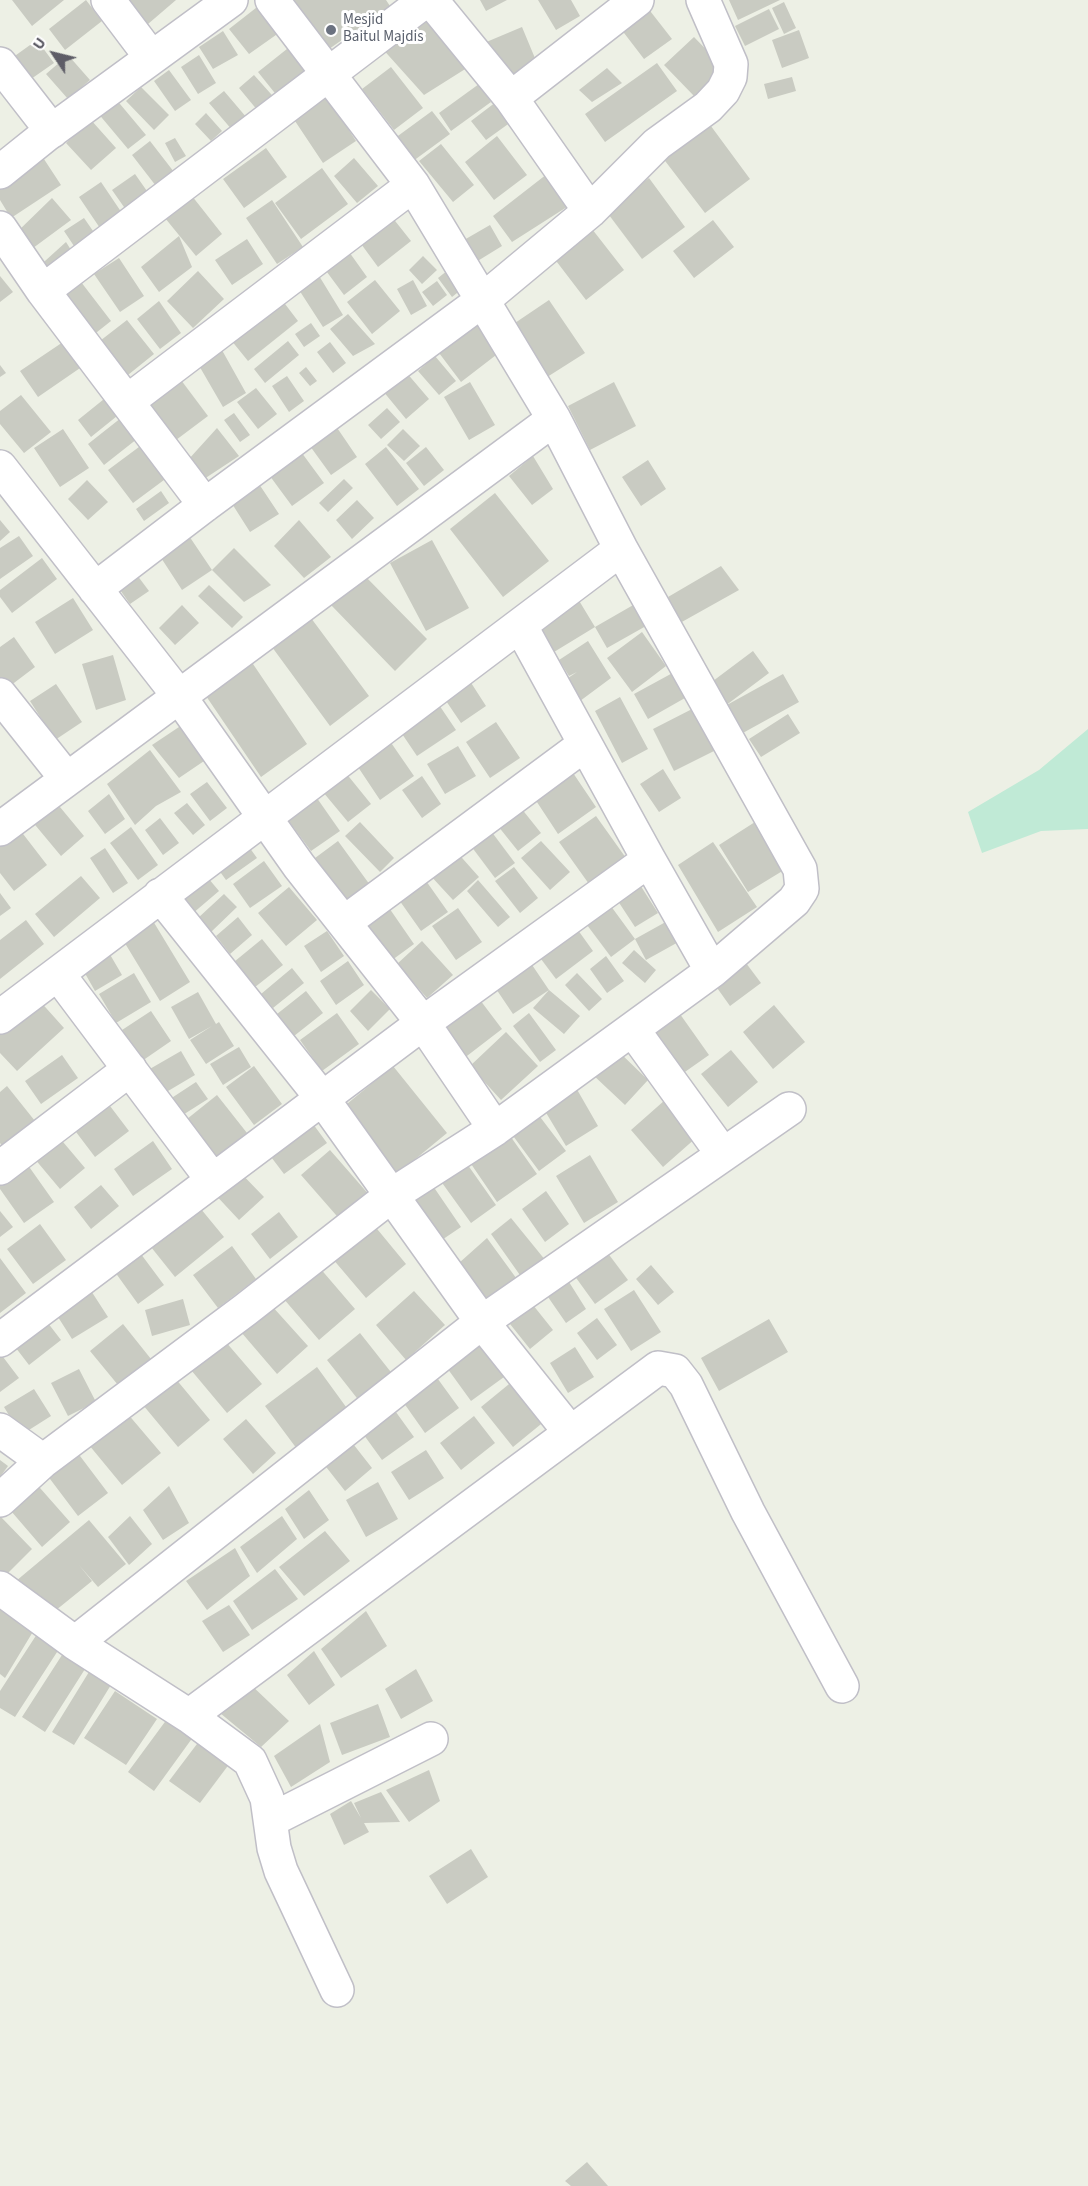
<!DOCTYPE html>
<html>
<head>
<meta charset="utf-8">
<style>
  body { margin:0 }
  #map { position:relative; width:1088px; height:2186px; overflow:hidden; background:#edf0e5; font-family:"Source Sans 3",sans-serif }
  canvas { display:block }
  .north { position:absolute; left:24px; top:24px; width:60px; height:60px; -webkit-text-stroke:4px #fff; paint-order:stroke; rotate:305deg; font-size:16px; font-weight:700; line-height:24px; text-align:center; color:#5e5d67 }
  .north::after { content:''; display:block; margin:auto; width:21px; height:27px; background:#5e5d67; clip-path:polygon(50% 0,100% 100%,50% 72%,0 100%) }
</style>
</head>
<body>
<div id="map">
<canvas width="1088" height="2186"></canvas>
<div class="north">U</div>
</div>
<script>
const context = document.querySelector('canvas').getContext('2d');
context.lineJoin = 'round';
function fill(path, color) {
  context.fillStyle = color;
  context.fill(path, 'evenodd');
}
function trace(path, color, width, dash) {
  context.strokeStyle = color;
  context.lineWidth = width;
  context.lineCap = dash ? 'butt' : 'round';
  context.setLineDash(dash || []);
  context.stroke(path);
}
function write(font, color, halo, rows, align = 'center') {
  context.font = font + ' "Source Sans 3",sans-serif';
  context.lineWidth = 6;
  context.setLineDash([]);
  context.textBaseline = 'middle';
  context.strokeStyle = halo;
  context.fillStyle = color;
  for (const [text, x, y, turn = 0] of rows) {
    context.save();
    context.translate(x, y);
    context.rotate((+turn || 0) * Math.PI / 180);
    context.textAlign = isNaN(turn) ? turn : align;
    if (halo) context.strokeText(text, 0, 0);
    context.fillText(text, 0, 0);
    context.restore();
  }
}
fill(new Path2D(`
  M1088,729V829L1041,831L982,853L968,812L1039,770Z`), '#c0ead6');
fill(new Path2D(`
  M12,0H64L32,26Z
  M86,0L102,21L65,50L49,29Z
  M127,0H176L148,24Z
  M285,0H386L390,6L322,54Z
  M480,0H507L486,11Z
  M538,0H571L580,16L556,30Z
  M729,0H780L738,20Z
  M784,2L796,28L784,34L772,8Z
  M261,4L283,30L249,54L229,29Z
  M647,7L672,39L644,59L621,29Z
  M769,9L779,29L745,46L735,26Z
  M419,11L470,66L424,95L380,46Z
  M522,27L537,63L500,80L484,43Z
  M799,30L809,58L782,68L772,40Z
  M223,31L238,55L213,69L199,47Z
  M694,37L724,68L695,97L664,65Z
  M37,40L54,63L21,86L5,63Z
  M292,45L316,75L282,102L258,72Z
  M68,55L90,80L68,99L46,74Z
  M199,55L216,83L198,94L181,67Z
  M657,63L677,91L605,142L585,114Z
  M391,67L423,108L394,130L362,89Z
  M607,68L622,83L592,102L579,90Z
  M169,70L191,100L175,111L154,81Z
  M254,75L279,103L263,117L239,88Z
  M792,77L796,91L768,99L764,84Z
  M479,84L491,102L451,131L439,113Z
  M141,87L169,115L154,130L126,101Z
  M224,91L247,118L233,131L209,103Z
  M325,93L356,141L323,163L291,115Z
  M115,98L146,135L128,149L97,112Z
  M496,102L511,122L486,140L471,121Z
  M432,111L450,134L409,164L391,141Z
  M206,113L222,131L211,141L195,124Z
  M705,118L750,179L705,213L659,153Z
  M91,120L116,148L91,170L66,143Z
  M497,136L527,175L494,200L465,162Z
  M175,138L186,156L175,162L165,143Z
  M150,141L174,172L156,186L132,155Z
  M441,144L474,185L453,202L419,161Z
  M266,148L287,177L244,208L223,179Z
  M38,150L61,185L11,218L0,200V175Z
  M354,158L378,186L357,203L334,176Z
  M322,168L348,204L301,239L275,203Z
  M135,174L154,201L131,217L112,190Z
  M547,174L570,205L512,242L493,216Z
  M649,178L685,227L642,259L606,211Z
  M101,182L128,222L106,237L79,197Z
  M192,196L222,234L196,256L165,218Z
  M52,198L71,220L29,251L15,234Z
  M272,200L303,247L277,264L246,218Z
  M388,212L411,241L378,267L356,237Z
  M84,218L100,241L80,255L64,231Z
  M585,220L624,270L586,300L547,249Z
  M713,220L734,247L694,278L673,251Z
  M490,225L502,246L476,262L464,240Z
  M179,236L192,267L159,292L141,267Z
  M247,239L263,264L232,285L215,260Z
  M66,242L76,258L44,281L35,270Z
  M342,242L367,277L344,295L318,260Z
  M423,256L437,270L422,284L409,270Z
  M119,258L144,296L120,312L94,274Z
  M313,266L343,315L323,327L292,279Z
  M453,266L467,285L452,297L438,278Z
  M198,271L224,299L193,328L167,301Z
  M0,276L13,292L0,302Z
  M78,278L111,321L87,340L54,297Z
  M375,280L400,311L372,334L347,302Z
  M413,280L427,306L411,315L397,289Z
  M437,281L447,295L433,306L422,292Z
  M282,300L298,321L248,361L231,340Z
  M549,300L585,353L544,379L509,327Z
  M159,301L181,333L160,349L137,319Z
  M348,314L375,344L353,356L330,329Z
  M472,315L500,352L461,382L433,345Z
  M127,320L154,354L123,379L96,344Z
  M311,323L320,336L304,347L295,334Z
  M66,340L83,366L38,397L20,371Z
  M288,341L299,355L265,383L254,369Z
  M330,342L346,363L333,373L317,352Z
  M218,343L246,393L223,407L194,357Z
  M435,356L456,381L439,395L418,371Z
  M0,365L6,373L0,377Z
  M400,365L429,399L406,419L378,385Z
  M306,367L317,381L310,386L299,373Z
  M175,372L208,416L172,443L139,400Z
  M287,376L304,401L289,412L272,386Z
  M470,382L495,425L469,440L444,397Z
  M614,382L636,426L590,450L568,406Z
  M256,388L277,414L258,429L237,402Z
  M114,391L127,408L91,437L78,420Z
  M21,395L51,432L24,453L0,424V411Z
  M387,408L400,422L381,439L368,425Z
  M234,413L250,435L240,442L224,420Z
  M126,414L142,435L104,465L88,444Z
  M329,416L357,457L331,475L302,435Z
  M217,428L239,456L201,481L188,460Z
  M63,429L89,468L60,487L34,448Z
  M403,429L420,446L404,461L387,445Z
  M143,444L168,477L133,503L108,470Z
  M296,445L324,483L292,506L264,468Z
  M386,447L419,489L397,506L365,464Z
  M426,447L444,470L424,486L406,463Z
  M533,456L553,489L532,505L509,476Z
  M648,460L666,489L641,506L622,477Z
  M344,479L353,488L328,512L319,503Z
  M87,480L108,502L88,520L68,499Z
  M257,481L279,514L250,532L229,499Z
  M161,491L169,503L144,521L136,509Z
  M495,493L549,561L503,597L450,529Z
  M357,500L374,518L352,539L336,520Z
  M0,520L10,532L0,541Z
  M299,520L331,557L304,578L274,546Z
  M183,527L212,570L182,590L154,547Z
  M19,536L33,556L0,579V548Z
  M432,540L469,608L426,631L390,563Z
  M234,548L271,585L244,602L212,570Z
  M42,558L57,579L12,613L0,597V590Z
  M721,566L739,590L680,623L668,597Z
  M131,567L149,591L130,604L113,580Z
  M363,574L427,639L395,671L331,605Z
  M209,585L243,617L232,628L198,596Z
  M575,594L595,627L554,652L534,619Z
  M73,598L93,630L55,654L35,622Z
  M635,604L646,626L607,648L595,627Z
  M182,605L199,623L175,645L159,628Z
  M311,618L369,696L330,726L272,647Z
  M642,632L666,666L632,692L607,658Z
  M14,637L35,667L6,689L0,680V647Z
  M588,641L611,678L580,701L565,680L577,672L569,676L559,660Z
  M753,651L769,673L725,706L783,674L799,702L741,734L709,684Z
  M113,655L126,700L96,710L82,664Z
  M251,661L307,744L261,777L204,693Z
  M678,670L692,694L648,719L634,694Z
  M466,675L486,706L461,723L440,692Z
  M56,684L82,722L55,740L30,701Z
  M433,696L456,730L417,756L394,722Z
  M620,697L648,749L622,763L595,711Z
  M696,707L718,749L674,771L653,729Z
  M788,714L800,733L761,757L749,739Z
  M496,722L520,758L490,778L466,742Z
  M182,725L207,759L179,778L152,745Z
  M385,734L414,776L380,800L352,758Z
  M458,746L476,776L445,794L427,764Z
  M150,750L181,792L156,806L135,825L107,784Z
  M567,764L596,807L558,834L529,790Z
  M341,767L371,804L348,822L318,786Z
  M663,769L681,798L659,812L640,784Z
  M422,776L441,804L422,818L402,790Z
  M207,782L227,808L210,821L190,794Z
  M312,791L340,831L311,851L282,812Z
  M109,794L125,819L105,834L88,811Z
  M55,801L84,836L61,856L31,820Z
  M187,803L205,825L193,835L174,813Z
  M517,803L541,833L518,851L494,821Z
  M596,816L626,858L589,884L559,842Z
  M160,818L179,843L163,855L145,830Z
  M360,822L394,858L380,872L345,836Z
  M755,822L784,870L748,892L719,845Z
  M485,823L515,863L495,878L465,838Z
  M131,827L158,865L138,880L110,843Z
  M20,830L47,865L14,891L0,873V845Z
  M244,840L257,858L226,880L213,862Z
  M338,841L370,885L343,904L311,861Z
  M541,841L570,872L550,890L521,858Z
  M713,842L757,907L718,932L678,865Z
  M105,848L128,883L113,893L90,858Z
  M455,850L479,877L453,900L429,874Z
  M264,861L282,886L250,908L233,884Z
  M514,867L538,898L520,913L495,881Z
  M203,872L219,891L192,914L176,895Z
  M81,876L100,898L54,937L35,914Z
  M635,877L658,913L635,927L612,892Z
  M424,878L448,912L421,931L397,897Z
  M478,880L510,917L498,927L467,891Z
  M289,887L317,920L286,946L258,913Z
  M0,893L11,908L0,916Z
  M224,894L237,907L211,932L198,918Z
  M605,898L635,939L611,957L581,917Z
  M385,902L414,944L388,963L359,921Z
  M458,908L482,942L456,960L432,926Z
  M238,917L252,935L230,954L216,936Z
  M570,919L593,951L556,979L532,947Z
  M671,919L682,940L646,960L635,939Z
  M26,920L44,944L0,979V940Z
  M153,921L190,982L160,1001L123,940Z
  M327,931L344,956L321,972L304,946Z
  M262,939L283,965L250,991L229,966Z
  M422,941L453,975L427,998L397,964Z
  M105,946L122,975L95,991L78,961Z
  M634,950L656,970L645,983L622,963Z
  M524,953L549,990L580,1016L564,1034L533,1008L549,990L513,1014L488,977Z
  M740,955L761,983L730,1006L710,978Z
  M606,956L624,981L607,993L590,969Z
  M348,961L364,985L336,1005L320,981Z
  M292,968L304,983L273,1008L261,994Z
  M134,973L151,1002L116,1023L99,994Z
  M577,973L602,999L589,1011L565,985Z
  M371,990L390,1009L368,1031L350,1011Z
  M306,991L323,1013L289,1040L272,1018Z
  M198,992L216,1024L219,1022L234,1046L206,1064L190,1040L212,1026L189,1039L171,1007Z
  M474,992L502,1029L463,1059L435,1023Z
  M38,999L64,1028L17,1071L0,1053V1033Z
  M774,1005L805,1042L773,1069L743,1032Z
  M675,1007L709,1055L682,1074L649,1027Z
  M151,1011L171,1041L142,1061L122,1030Z
  M337,1013L359,1044L322,1071L300,1040Z
  M529,1013L556,1050L540,1062L513,1026Z
  M506,1032L538,1066L501,1100L470,1066Z
  M239,1047L251,1067L223,1085L210,1064Z
  M616,1049L648,1080L625,1105L592,1074Z
  M731,1050L758,1082L728,1107L701,1074Z
  M181,1051L195,1075L163,1094L148,1070Z
  M62,1055L78,1078L41,1104L25,1081Z
  M254,1066L282,1104L254,1125L226,1087Z
  M393,1066L447,1133L390,1180L336,1113Z
  M196,1082L208,1099L178,1118L167,1101Z
  M7,1086L35,1121L3,1147L0,1143V1092Z
  M575,1086L598,1126L566,1146L542,1106Z
  M217,1095L247,1133L212,1161L182,1123Z
  M665,1100L697,1137L663,1167L631,1130Z
  M107,1102L129,1131L95,1157L73,1128Z
  M531,1105L566,1151L539,1171L505,1125Z
  M305,1113L327,1143L284,1174L262,1145Z
  M506,1130L537,1174L497,1202L467,1158Z
  M58,1136L85,1168L60,1189L34,1158Z
  M153,1141L172,1169L133,1196L114,1169Z
  M330,1150L371,1197L343,1223L301,1175Z
  M590,1155L618,1202L584,1223L556,1176Z
  M25,1161L54,1202L24,1223L0,1189V1179Z
  M465,1161L496,1205L471,1223L440,1180Z
  M235,1167L264,1197L239,1220L211,1190Z
  M101,1185L119,1206L91,1229L74,1207Z
  M433,1186L461,1227L430,1248L402,1207Z
  M546,1191L569,1224L545,1242L522,1209Z
  M196,1203L224,1237L175,1277L147,1242Z
  M0,1211L13,1227L0,1237Z
  M279,1212L298,1237L270,1259L251,1234Z
  M511,1218L546,1261L522,1278L491,1234Z
  M40,1224L66,1260L33,1284L7,1249Z
  M373,1224L406,1264L366,1298L332,1258Z
  M487,1238L519,1282L486,1307L459,1263Z
  M132,1242L164,1285L138,1304L107,1261Z
  M232,1246L256,1279L218,1308L193,1275Z
  M607,1252L628,1280L595,1304L574,1275Z
  M0,1258L26,1293L0,1313Z
  M651,1265L674,1292L658,1305L636,1279Z
  M319,1267L355,1309L319,1340L283,1298Z
  M569,1282L586,1309L566,1323L548,1297Z
  M86,1283L108,1317L72,1339L51,1306Z
  M634,1290L661,1332L631,1351L604,1309Z
  M414,1291L445,1325L406,1360L376,1325Z
  M183,1299L190,1325L152,1336L145,1310Z
  M271,1305L308,1346L277,1374L241,1332Z
  M533,1305L553,1330L530,1349L510,1324Z
  M41,1314L61,1340L29,1365L9,1339Z
  M597,1318L617,1345L597,1360L577,1333Z
  M769,1319L788,1352L719,1391L701,1358Z
  M123,1324L151,1359L118,1385L90,1351Z
  M360,1333L394,1376L360,1402L327,1360Z
  M475,1337L504,1377L471,1401L442,1361Z
  M225,1341L262,1384L227,1413L191,1370Z
  M575,1347L594,1377L568,1393L550,1363Z
  M0,1353L19,1378L0,1392Z
  M317,1367L349,1411L297,1449L265,1406Z
  M79,1369L96,1402L68,1416L51,1383Z
  M435,1375L459,1408L425,1433L401,1399Z
  M175,1378L210,1420L178,1447L143,1405Z
  M514,1380L546,1420L513,1447L481,1407Z
  M34,1389L51,1416L21,1435L4,1407Z
  M393,1408L414,1437L382,1460L361,1431Z
  M127,1413L161,1453L122,1485L89,1445Z
  M474,1416L495,1443L461,1470L440,1443Z
  M246,1419L276,1453L253,1474L223,1439Z
  M350,1440L372,1468L345,1491L323,1463Z
  M426,1450L444,1478L409,1500L391,1472Z
  M77,1452L108,1493L78,1516L47,1475Z
  M0,1460L8,1466L0,1477Z
  M33,1480L70,1522L42,1547L5,1504Z
  M378,1482L398,1519L366,1537L346,1500Z
  M169,1486L189,1523L163,1540L143,1510Z
  M309,1490L329,1520L304,1539L285,1509Z
  M0,1516L32,1549L0,1581Z
  M130,1516L152,1544L129,1565L108,1537Z
  M282,1516L297,1539L257,1573L240,1547Z
  M89,1520L126,1564L98,1587L79,1565L92,1581L45,1619L16,1581Z
  M325,1531L350,1561L304,1596L279,1567Z
  M235,1548L250,1576L207,1610L186,1581Z
  M275,1569L298,1599L252,1630L233,1601Z
  M0,1602L37,1625L5,1678L0,1674Z
  M229,1605L250,1635L223,1652L202,1621Z
  M366,1611L387,1646L341,1678L321,1649Z
  M37,1634L59,1649L15,1717L0,1708V1691Z
  M314,1651L335,1685L309,1705L287,1675Z
  M62,1655L85,1669L45,1732L22,1717Z
  M92,1667L114,1680L74,1745L52,1732Z
  M416,1669L433,1701L401,1719L385,1689Z
  M249,1683L289,1721L261,1747L220,1713Z
  M115,1691L157,1719L126,1765L84,1738Z
  M378,1704L390,1737L342,1755L330,1723Z
  M170,1715L196,1733L154,1791L128,1772Z
  M320,1724L330,1762L291,1787L274,1756Z
  M203,1736L233,1759L200,1803L169,1781Z
  M429,1770L440,1801L409,1822L386,1790Z
  M381,1792L400,1822L364,1823L369,1832L344,1845L330,1814L351,1801L361,1818L354,1803Z
  M471,1849L488,1877L447,1904L429,1876Z
  M587,2162L608,2186H571L565,2181Z`), '#c9cbc2');
const minor = new Path2D(`
  M108,0L151,57
  M272,0L413,185L554,419L621,549L800,869L802,889L794,901L712,971
  M431,0L511,98L590,211
  M0,64L52,131
  M511,98L637,0
  M0,172L46,135L231,0
  M0,228L43,291L205,505
  M43,291L426,0
  M128,401L413,185
  M0,467L179,696L299,866L423,1023L495,1129
  M95,589L205,505L483,300L590,211L657,144L708,107L723,91L730,77L731,64L703,0
  M521,627L649,860
  M0,695L66,778
  M0,829L554,419
  M160,895L322,1098L482,1322L570,1432
  M345,922L584,745
  M58,974L212,1179
  M0,1017L621,549
  M633,1030L722,1153
  M0,1168L130,1069
  M0,1340L423,1023L649,860L712,971L495,1129L392,1195L245,1310L43,1461L0,1500
  M0,1430L43,1461
  M0,1588L75,1643L189,1716L250,1761L267,1798L274,1848L281,1871L337,1990
  M75,1643L482,1322L789,1109
  M189,1716L658,1368L675,1371L686,1385L748,1512L842,1686
  M271,1820L431,1739`);
trace(minor, '#c0bfc7', 36);
trace(minor, '#fff', 33);
for (const [x, y, r, color] of [
  [331,30,6,"#6b7280"]
]) {
  const dot = new Path2D();
  dot.arc(x, y, r, 0, 2 * Math.PI);
  context.fillStyle = color;
  context.fill(dot);
  trace(dot, '#fff', 2);
}
write('15px', '#5b616d', '#fff', [
  ["Mesjid",343,21],
  ["Baitul Majdis",343,38]
], 'left');
</script>
</body>
</html>
